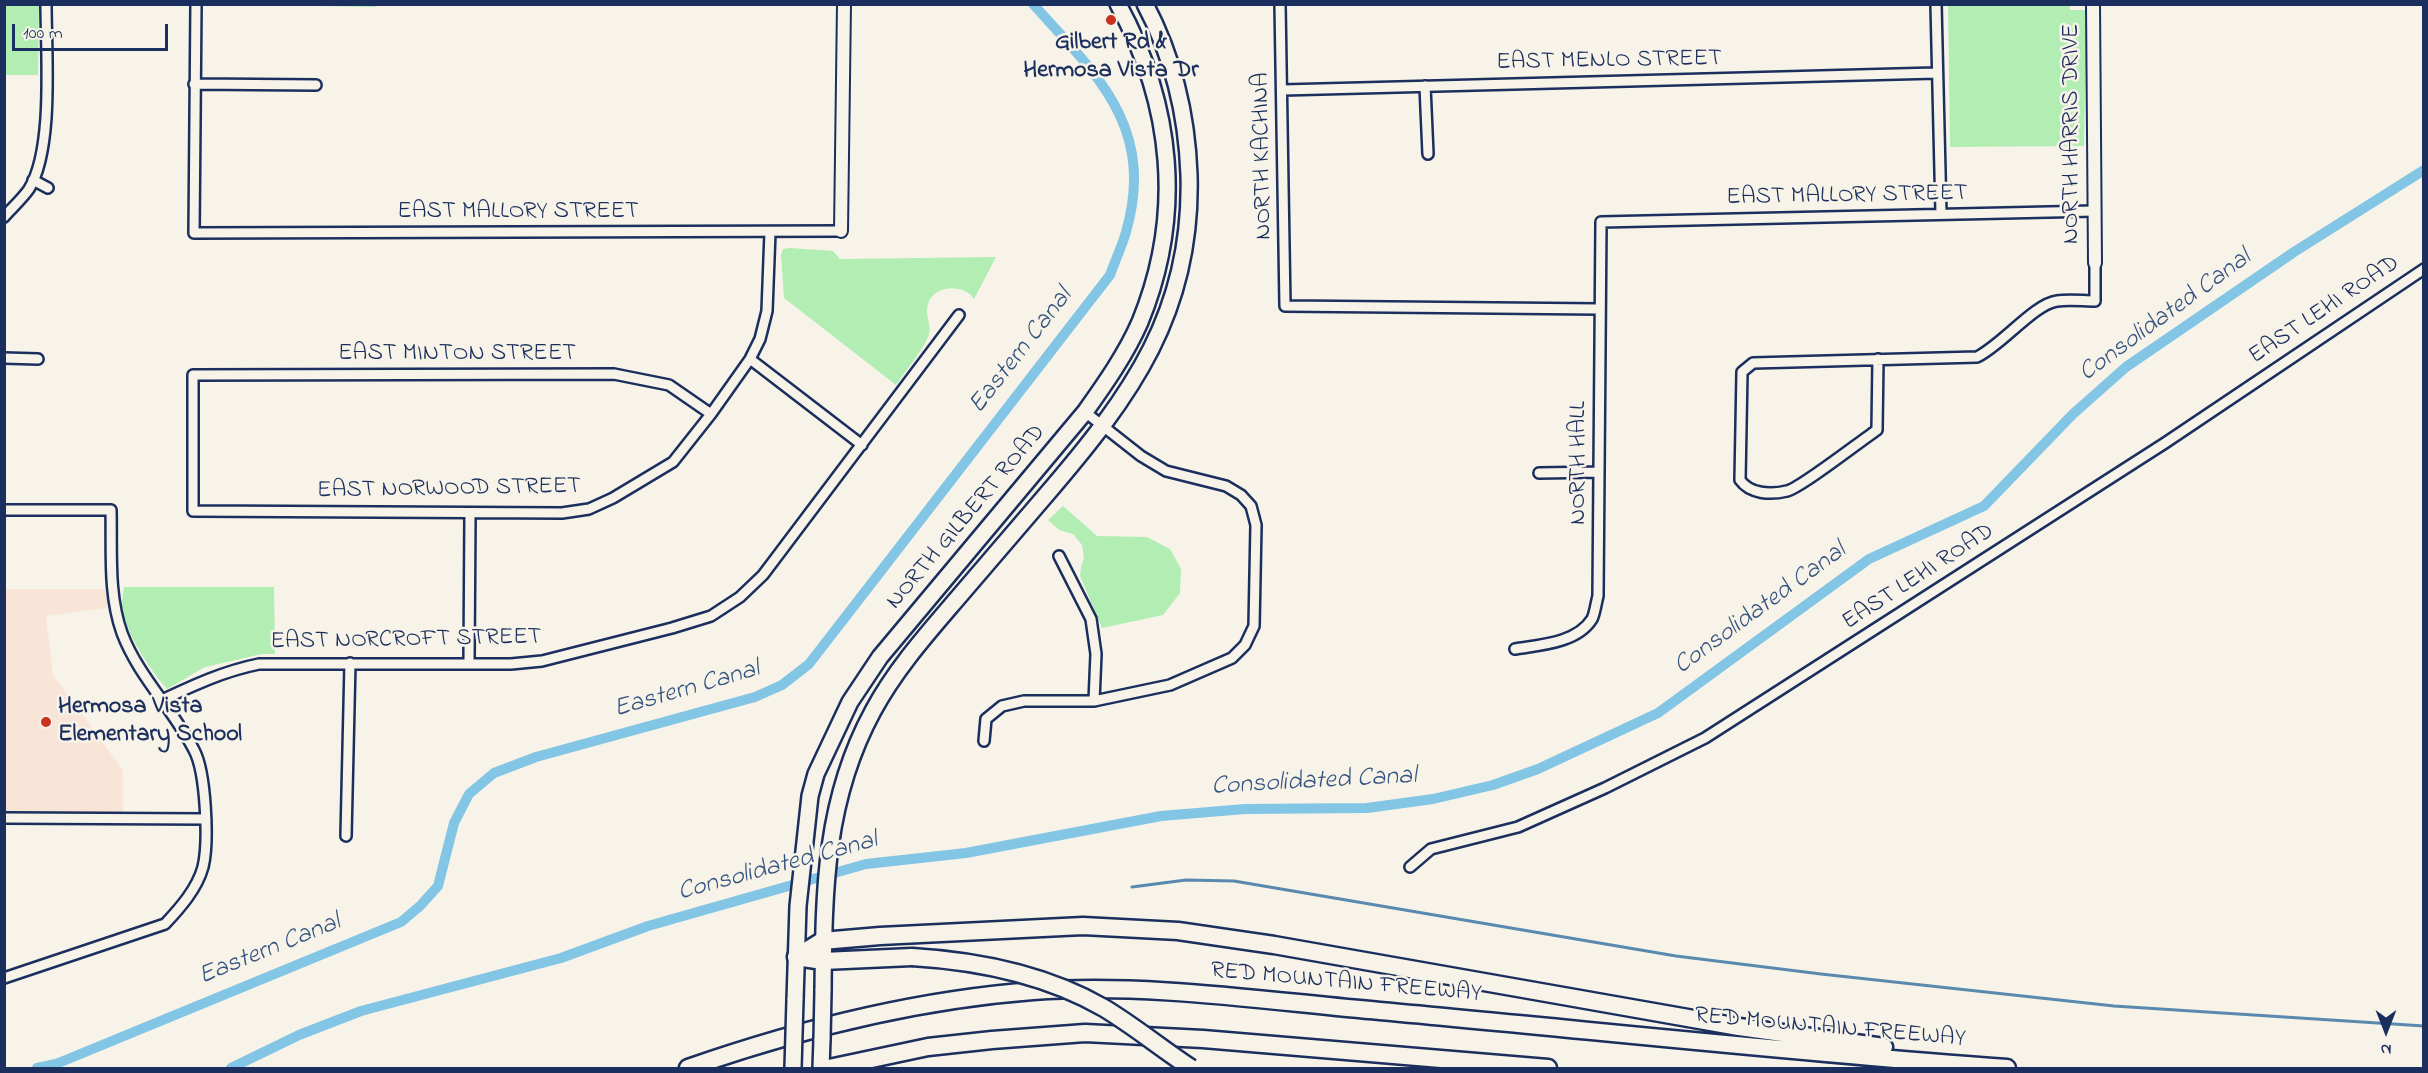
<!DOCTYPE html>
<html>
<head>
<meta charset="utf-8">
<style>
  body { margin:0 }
  #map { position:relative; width:2428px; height:1073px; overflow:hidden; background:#f7f3e8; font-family:"Indie Flower",sans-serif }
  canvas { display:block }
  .frame { position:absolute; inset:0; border:6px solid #1b2f5e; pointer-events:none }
  .north { position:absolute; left:2356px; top:1001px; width:60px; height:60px; -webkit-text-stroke:4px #f7f3e8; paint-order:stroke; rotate:180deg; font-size:16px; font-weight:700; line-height:24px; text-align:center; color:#1b2f5e }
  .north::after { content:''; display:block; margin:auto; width:21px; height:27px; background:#1b2f5e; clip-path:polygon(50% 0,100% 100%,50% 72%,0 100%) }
  .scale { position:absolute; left:12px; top:24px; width:156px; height:27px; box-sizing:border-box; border:3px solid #1b2f5e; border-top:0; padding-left:8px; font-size:18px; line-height:21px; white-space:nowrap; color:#1b2f5e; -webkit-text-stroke:4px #f7f3e8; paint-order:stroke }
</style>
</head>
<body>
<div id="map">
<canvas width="2428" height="1073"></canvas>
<div class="frame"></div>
<div class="north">N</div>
<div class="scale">100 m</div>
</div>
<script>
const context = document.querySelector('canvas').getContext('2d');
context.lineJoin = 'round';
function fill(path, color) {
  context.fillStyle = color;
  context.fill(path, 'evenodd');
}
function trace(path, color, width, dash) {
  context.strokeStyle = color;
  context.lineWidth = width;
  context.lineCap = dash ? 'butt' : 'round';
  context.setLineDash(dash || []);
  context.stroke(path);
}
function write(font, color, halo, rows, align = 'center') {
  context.font = font + ' "Indie Flower",sans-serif';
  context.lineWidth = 5;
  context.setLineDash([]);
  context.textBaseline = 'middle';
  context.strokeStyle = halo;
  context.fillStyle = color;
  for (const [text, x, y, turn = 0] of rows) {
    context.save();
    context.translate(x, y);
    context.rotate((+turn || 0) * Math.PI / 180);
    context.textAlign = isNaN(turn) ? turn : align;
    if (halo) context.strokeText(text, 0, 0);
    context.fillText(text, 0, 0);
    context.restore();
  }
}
fill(new Path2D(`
  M5,589H113L114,607L46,616L53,675L123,770V819L5,818Z`), '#f8e5d7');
fill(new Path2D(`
  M5,4L39,5L38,75H5Z
  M208,4H376V7Z
  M2070,5V10H2087L2084,146L1950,147L1948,5Z
  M790,248L833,251L840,259L996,257L974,299C964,283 933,285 928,304C924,316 933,325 928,337C921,353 906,370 896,385L784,298L781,255L783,249Z
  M1063,506L1097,536L1147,537L1170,549L1181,569L1180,593L1163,615L1102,628L1080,576L1081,566L1084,558L1082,545L1073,534L1059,530L1048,520Z
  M124,587H274L275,654H262L205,667L167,689C150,670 124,631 122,606C122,600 123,593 124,587Z`), '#b2eeb4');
trace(new Path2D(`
  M1132,887L1186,880L1234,881L1676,956L1821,974L2114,1006L2424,1026`), '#5989ae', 3);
trace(new Path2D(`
  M37,1068L56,1064L401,922L420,906L438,886L454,823L469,794L494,773L536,757L755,697L782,685L809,664L1110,275C1115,261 1122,246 1126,232C1156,127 1097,75 1033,4
  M231,1068L299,1035L361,1011L561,958L648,926L866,864L966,853L1161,816L1245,809L1367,808L1433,799L1493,785L1538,769L1658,713L1869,559L1984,506L2073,414L2126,367L2294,252L2424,170`), '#83c5e4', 10);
const minor = new Path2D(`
  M196,4L194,233L841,231
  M1280,4L1285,306L1599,309
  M1936,4L1941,214
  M194,84L316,85
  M1425,86L1428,154
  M1283,90L1936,73
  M33,180L48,188
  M4,217C12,208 22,199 29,189C54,149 46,53 46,4
  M4,358L38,359
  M750,359L862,445
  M1878,359L1877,430C1862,440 1799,489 1787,491C1770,495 1750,494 1740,480L1742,372L1753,363L1977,357C2002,345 2034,304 2057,301C2069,299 2083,301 2095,301V263
  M711,414L669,385L614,374L193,375V511L562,513L589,509L613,498L673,462L711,414L750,359L760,339L767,311L770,232
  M1539,473L1599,472
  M4,510H111C112,551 108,594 122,633C138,676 173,709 194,750C206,772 209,842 203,867C197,889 180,908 165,924L4,978
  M1059,556L1091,619L1096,654L1094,701
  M1515,649C1540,645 1577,643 1592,619C1595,613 1596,603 1598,596L1601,222L2094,211
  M469,662L470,513
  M162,700C194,685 224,671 259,664H511L542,661L672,628L711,616L740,597L763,575L959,315
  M984,741L986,719L1002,706L1024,701H1094L1170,685L1232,658L1245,645L1254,626L1256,525L1251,506L1241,495L1226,486L1166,471L1141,456L1085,412
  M4,818L206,819
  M346,836L350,663
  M1410,867L1431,849L1518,827L1605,788L1705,738L2165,443L2424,269`);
const tertiary = new Path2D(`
  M2093,4L2095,263
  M841,231L844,4`);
const primary = new Path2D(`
  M823,991C824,892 824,801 873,711C895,670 926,635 956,600C986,565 1016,530 1046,495C1131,396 1193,312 1189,175C1187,116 1173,57 1145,4
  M795,1000L798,906L810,796L816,774L850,702L880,657L1085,412C1105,384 1126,354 1140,322C1184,215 1173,105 1118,4
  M821,1068L822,1039`);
const motorway = new Path2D(`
  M796,957L822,941L880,936L1083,926L1178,931L1274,945L1739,1027L1884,1047
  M796,957L823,961L912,957
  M688,1068C800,1029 915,1000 1033,991C1149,983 1266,1001 1380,1011C1589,1030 1798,1053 2007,1068
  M829,1068L928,1047L992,1040L1085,1033L1203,1039L1548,1068`);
trace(minor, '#1b2f5e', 14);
trace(tertiary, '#1b2f5e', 16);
trace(primary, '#1b2f5e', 20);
trace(motorway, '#1b2f5e', 21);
trace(minor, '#f7f3e8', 9);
trace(tertiary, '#f7f3e8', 12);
trace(primary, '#f7f3e8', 15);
trace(motorway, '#f7f3e8', 16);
const primaryBridge = new Path2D(`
  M822,1039L823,991
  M793,1068L795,1000`);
const motorwayBridge = new Path2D(`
  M912,957C979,961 1045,974 1104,1008C1134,1026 1162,1049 1191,1068`);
trace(primaryBridge, '#1b2f5e', 20, []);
trace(motorwayBridge, '#1b2f5e', 21, []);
trace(primaryBridge, '#f7f3e8', 15);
trace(motorwayBridge, '#f7f3e8', 16);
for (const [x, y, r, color] of [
  [1111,20,6,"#c8321e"],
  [46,722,6,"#c8321e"]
]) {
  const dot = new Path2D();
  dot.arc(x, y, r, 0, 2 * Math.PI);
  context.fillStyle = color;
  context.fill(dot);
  trace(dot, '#f7f3e8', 2);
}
write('bold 24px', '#1b2f5e', '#f7f3e8', [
  ["Gilbert Rd &",1111,44],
  ["Hermosa Vista Dr",1111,72],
  ["Hermosa Vista",58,708,"left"],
  ["Elementary School",58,736,"left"]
]);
write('24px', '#1b2f5e', '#f7f3e8', [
  ["EAST MENLO STREET",1609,62,-1],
  ["NORTH HARRIS DRIVE",2073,134,-90],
  ["NORTH KACHINA",1264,156,-91],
  ["EAST MALLORY STREET",1847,197,-1],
  ["EAST MALLORY STREET",518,213],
  ["EAST LEHI ROAD",2325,311,-34],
  ["EAST MINTON STREET",457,355],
  ["NORTH HALL",1580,463,-90],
  ["EAST NORWOOD STREET",449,490,-1],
  ["NORTH GILBERT ROAD",967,518,-50],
  ["EAST LEHI ROAD",1919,578,-33],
  ["EAST NORCROFT STREET",406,641,-1],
  ["RED MOUNTAIN FREEWAY",1346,984,5],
  ["RED MOUNTAIN FREEWAY",1830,1029,5]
]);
write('italic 26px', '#355480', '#f7f3e8', [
  ["Consolidated Canal",2166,317,-36],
  ["Eastern Canal",1022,352,-52],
  ["Consolidated Canal",1761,610,-36],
  ["Eastern Canal",687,691,-16],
  ["Consolidated Canal",1314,783,-3],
  ["Consolidated Canal",778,868,-15],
  ["Eastern Canal",270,951,-22]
]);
</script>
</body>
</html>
